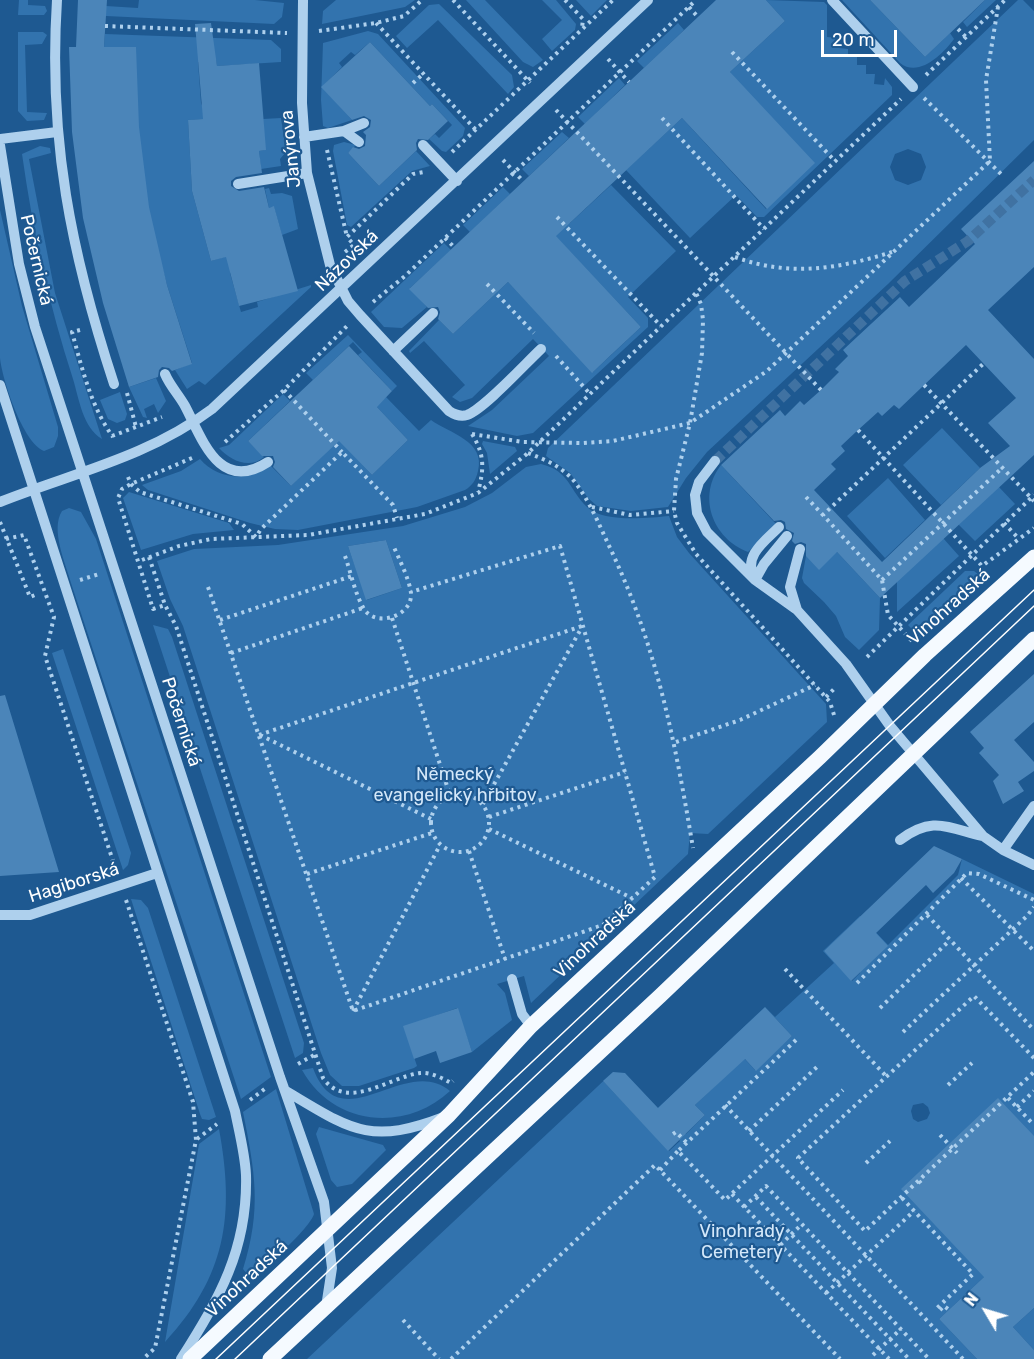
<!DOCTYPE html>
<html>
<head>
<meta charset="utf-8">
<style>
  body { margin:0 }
  #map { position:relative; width:1034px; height:1359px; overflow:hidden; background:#1e5991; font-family:Rubik,sans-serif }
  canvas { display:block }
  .north { position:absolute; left:956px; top:1281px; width:60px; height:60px; -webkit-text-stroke:4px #1e5991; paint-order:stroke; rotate:308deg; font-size:16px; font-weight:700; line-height:24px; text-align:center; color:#fff }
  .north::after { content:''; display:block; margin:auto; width:21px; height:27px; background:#fff; clip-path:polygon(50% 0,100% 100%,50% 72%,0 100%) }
  .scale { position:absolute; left:821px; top:30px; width:76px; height:27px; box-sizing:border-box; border:3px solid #fff; border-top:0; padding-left:8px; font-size:18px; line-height:21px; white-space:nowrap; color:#fff; -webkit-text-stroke:4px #1e5991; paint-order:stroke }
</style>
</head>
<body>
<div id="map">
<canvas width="1034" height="1359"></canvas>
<div class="north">N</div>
<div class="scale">20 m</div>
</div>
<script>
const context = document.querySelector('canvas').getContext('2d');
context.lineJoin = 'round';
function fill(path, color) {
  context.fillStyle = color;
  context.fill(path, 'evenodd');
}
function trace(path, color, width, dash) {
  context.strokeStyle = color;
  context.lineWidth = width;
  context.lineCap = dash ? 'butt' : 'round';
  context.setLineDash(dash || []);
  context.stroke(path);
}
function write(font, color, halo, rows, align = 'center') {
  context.font = font + ' Rubik,sans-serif';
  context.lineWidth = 4.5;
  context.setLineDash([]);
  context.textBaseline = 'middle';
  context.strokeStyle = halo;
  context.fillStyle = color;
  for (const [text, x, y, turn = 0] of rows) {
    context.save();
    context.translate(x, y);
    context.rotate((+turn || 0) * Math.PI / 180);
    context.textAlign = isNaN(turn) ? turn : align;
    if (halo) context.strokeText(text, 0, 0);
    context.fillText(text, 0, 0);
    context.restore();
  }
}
fill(new Path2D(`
  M19,0H28V5L45,6L47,11L44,15H18Z
  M139,0H255L284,3L282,17L274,24L106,16V6L138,8Z
  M336,0H415L405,7L322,24L323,11Z
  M466,0H485L543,60L533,67L523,62Z
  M542,0H556L576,24L575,30L552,51L542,39L562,20Z
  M576,0H607L591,16Z
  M766,0L824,2L827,5V37L839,38V48L848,49V57H857V65H866V74H875L874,84L884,85L885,78L892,87V95L764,217H757L736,195L690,238L626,170L682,118L766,209L786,190L730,72L785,21Z
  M842,0H870L925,57L950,33L954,39C943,54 919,78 900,63Z
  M985,0H996L967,27L963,22Z
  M1018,0H1023L1034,11V140L888,284L707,452L686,478L668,507L631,511L597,506L588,498L570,473L546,456L548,448ZM908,149L921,154L926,167L921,180L908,185L895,180L890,167L895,154Z
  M439,4L512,75L514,87L508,94L438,20L407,48L396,36L429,5Z
  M678,23L684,30L644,68L637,61Z
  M368,31L378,34L465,128L463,136L446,152L442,151L429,139L435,134L439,138L452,125L432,104L430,106L370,42L355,55L351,52L339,63L342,67L322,87L352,120L328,128L323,126L321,100L323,43Z
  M18,32H43L47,35L42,44L25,45L27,112L47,113L44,120L27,121L18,111Z
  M105,34L271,40L281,49V62L217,66L216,60L198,62L201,103L208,119L188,120L192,191L211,261L231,255L230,273L241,312L258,307L257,302L311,285V287L205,385L199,381L187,389L175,370L192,363L167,285L104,47Z
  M619,78L625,85L585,124L578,117Z
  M281,118L286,152L280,159L281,166L261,169L259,151L265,150L263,119Z
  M562,132L569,138L529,176L522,169Z
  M344,142L356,145L348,153L379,186L416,151L430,166L412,171L351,227L347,225L333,151L334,145Z
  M40,146L50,148L51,153L29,159L55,293L102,439C83,428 79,399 73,379C49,305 33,232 22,154Z
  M611,185L676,251L628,297L648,318V327L533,433L517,436L468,426L492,410L549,356L533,339L472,398L460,402L452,397L465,385L424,341L410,353L409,351L439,320L453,334L508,282L593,372L641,327L547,227L570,223Z
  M503,187L510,194L470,232L463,225Z
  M269,188L271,194L282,193L292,196L298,229L282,235L274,207L269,208L265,189Z
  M0,210L22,306L58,427V436L54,447L44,451C23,443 2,379 0,358C0,310 0,259 0,210Z
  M444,243L451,250L410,288L427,307L402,328L384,327L371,312Z
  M348,335L397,386L392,391L358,355L362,352L353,342L313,380L306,373Z
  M156,378L166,401L158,413L154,404L144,409L147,418L143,417L129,387Z
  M120,392L127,414L125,420L117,423L108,419L100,400Z
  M283,394L290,401L248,441L264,457C249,470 230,460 219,448L229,445Z
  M386,397L419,431L431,420C449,433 486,441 478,471C476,480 472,486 465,490L417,507L298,530L275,529L250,523L148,490L142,485L181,471L200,459C217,480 251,482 270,465L291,486L339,440L372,475L408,440L376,406Z
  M942,428L980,468L941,505L903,465Z
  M483,441L515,447L517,451L490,474L487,453L482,444Z
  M541,464C570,471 569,490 587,507C603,523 648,518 669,516L677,537L689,553L826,704L827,722L708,834L690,833L688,854L531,1003L524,976L497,984L505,993L512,1020L472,1052L457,1008L404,1027L417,1066L414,1068L359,1086H342L330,1075L321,1053L183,626L170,599L157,561L194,549L278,545L403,526L465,507L492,493L526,467ZM386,540L402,588L367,600L348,546Z
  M721,465L777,525L748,552C712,538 697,496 721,465Z
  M888,478L925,520L885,558L847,516Z
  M998,486L1015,504L975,541L958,524Z
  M129,492L229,523L234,530L193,534L141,550L123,498Z
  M69,508L81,512L96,539L271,1077L241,1099L71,583C66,564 50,530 62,511Z
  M943,538L959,556L897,612V581Z
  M837,552L880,598L879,630L859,650L845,637L836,616L824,602L804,583L802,578L806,556Z
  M965,571H974L979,575L931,617L921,638L908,625Z
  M153,625L168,629L172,637L304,1043L303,1053L295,1058Z
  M63,649L131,853L128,865L123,870L52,653Z
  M962,859L1034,894V1136L984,1277L939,1319L977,1359H307L613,1072L603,1081L669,1151L680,1141L654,1113L658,1108L625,1073L658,1108L765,1007L775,1017L834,963L823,951L860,916L888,945L958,875ZM860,917V973L852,981L824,951ZM765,1007L792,1036L755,1070L729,1042ZM732,1070L695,1105L705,1115L686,1134L660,1107ZM923,1103L928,1107L930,1113L927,1119L918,1122L913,1119L911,1111L913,1105Z
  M131,899L141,900L148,908L216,1117L209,1120L202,1119L200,1114Z
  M313,1068C341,1143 405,1053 450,1091C405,1133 333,1126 302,1070Z
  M276,1089L314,1214C310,1228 262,1273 248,1275L243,1269C262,1209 255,1172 243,1112Z
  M319,1127L383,1145L386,1150L352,1184L337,1187L331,1180L316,1134Z
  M219,1129C235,1216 226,1276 165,1342L199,1144Z
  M1034,1308V1350L1013,1327Z`), '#3273ae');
fill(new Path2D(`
  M78,0H107L104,47H136L139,127L149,207L167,285L192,364L172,371L169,368L162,367L159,370L158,377L129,387L103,303L83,218L72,132L69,47H76Z
  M716,0H766L785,21L730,72L815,163L767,209L682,118L556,236L641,327L612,354L592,373L508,282L453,334L438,319L440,312L438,307L428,308L409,289Z
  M870,0H985L925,57Z
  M211,23L217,66L259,63L266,150L259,151L262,173L236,177L231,181V186L239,191L264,187L269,208L274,206L298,291L239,306L226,257L211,261L192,191L188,120L203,119L195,24Z
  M370,42L430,106L432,104L448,121L428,140L418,139L416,143L417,150L379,186L348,153L353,147L359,149L365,146L366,135L363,132L370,127L371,120L364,116L352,120L321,87Z
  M1034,161V267L988,310L1034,359V455L880,598L837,552L819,570L806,556V544L801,542L795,544L792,541L794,533L786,529L785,522L781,520L774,521L721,465L780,410L785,416L800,401L804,405L821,390L839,372L835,369L848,356L843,350L900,297L909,307L975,244L961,229ZM966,345L1016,398L988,423L1010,446L980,468L882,562L814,490L836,469L831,464L845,451L841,446L858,430L878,412L882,416L894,405L899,409Z
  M349,346L392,391L377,407L408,440L372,475L339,441L291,486L273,467L275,462L273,456H262L248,441Z
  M386,540L402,588L366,600L348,546Z
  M1034,674V722L1014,740L1034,762V771L1018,782L1024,791L1003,804L993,781L999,775L979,753L984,748L970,732Z
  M5,695L59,872L0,876V696Z
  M934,846L962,859L954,873L933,893L926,885L876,933L888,946L851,981L824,951Z
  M765,1007L792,1036L756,1071L745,1059L695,1105L705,1115L668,1151L603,1081L613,1072L625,1073L658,1108Z
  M458,1008L472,1052L440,1063L436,1051L414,1059L403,1026Z
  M998,1098L1034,1136V1308L1013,1327L1034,1350V1359H977L939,1319L984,1277L901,1189Z`), '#4b85b9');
trace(new Path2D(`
  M715,461L905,281L968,241L1034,180`), '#4072a2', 10, [10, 5]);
trace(new Path2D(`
  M453,0L530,83
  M565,0L583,19L582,28
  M689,7L698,17
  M376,23L476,130
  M105,26L287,33
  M958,29L966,37
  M319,31L376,23L404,16L422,0
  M732,52L835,161
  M608,59L629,82
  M926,75L1005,0
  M413,83L423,74
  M924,98L1004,177
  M556,110L821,390
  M662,118L764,229
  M327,150L347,237
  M452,152L613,0
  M503,160L523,181
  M557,217L661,326
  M445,238L454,247
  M345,252L354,245L347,237L413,174L424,172
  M735,257C789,277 838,269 892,252
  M487,284L534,333
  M373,302L405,276L696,0
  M80,330L72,332C82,368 91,407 113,437
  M556,356L590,394
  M924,385L1034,501
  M284,390L342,452
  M127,393L136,427
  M858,430L982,566L1034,528
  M472,434L523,442L583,443L613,441L690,423L767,371L990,161L986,80L998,7
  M472,434C485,455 484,469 478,492
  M112,436L162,417
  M225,442L284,390L347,326
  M528,453C546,460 561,466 574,481C590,501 600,527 611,550C657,648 675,741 693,848
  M192,458L131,484L122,489L118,498L153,609L165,605L176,626L323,1078C347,1112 389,1077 420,1073C431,1072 442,1078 451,1083L453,1081
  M128,477L131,484L140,492L242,524L256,537L261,529L342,452L393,505L397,518
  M806,497L823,515
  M592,507L630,515L674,511
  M0,522L30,597L35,595
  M1004,523L1019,539
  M6,539L24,535L54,617L45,656L116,870
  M345,556C351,573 355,594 364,609C376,628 413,616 411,593C409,578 399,559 393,545
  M149,557L165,605
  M142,560L179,546L211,539L308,535L425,514L478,493L528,453L696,293
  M80,580L99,574
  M882,580L1002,468
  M208,587L353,1011L603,925L655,877L560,546L411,592
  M392,618L450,795
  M220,620L352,576
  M912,641L888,615L882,580L823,515L983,364
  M231,653L363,608
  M867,657L1034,495
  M826,697L836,687
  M834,715L830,702L696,554L677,523L674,511L676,479L690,423L702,353L703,320L701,304L696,293L901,99
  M259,735L582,626
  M260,735L431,819
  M676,742L740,720L815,685
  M431 823a29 29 0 1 1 58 0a29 29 0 1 1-58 0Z
  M483,804L582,627
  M489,817L625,772
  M489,829L632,898
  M469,851L505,959
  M307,874L432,833
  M961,878L1034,951
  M126,900L193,1102L196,1140L155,1348L143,1359
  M927,915L1034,1030
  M785,969L886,1076
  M857,983L967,873L979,874L1034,900
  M880,1008L950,940
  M353,1011L440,845
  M903,1032L1027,916L1034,907
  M796,1040L678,1151L725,1200L843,1090
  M1034,1058L974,996L798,1158L865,1231L1034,1072
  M298,1064L314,1055
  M948,1085L972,1063
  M1008,1098L1034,1125
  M250,1100L266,1088
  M725,1105L963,1359
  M1017,1107L1034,1091
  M749,1131L819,1065
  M673,1134L676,1132L687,1143
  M940,1135L957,1153
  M197,1139L217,1124
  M866,1163L890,1141
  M660,1170L678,1151
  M919,1181L923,1186
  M732,1194L889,1359
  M756,1197L909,1359
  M902,1198L973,1274L937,1308L940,1310
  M744,1207L766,1186L929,1359
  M775,1250L802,1224
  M826,1293L914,1211
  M940,1310L944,1306L948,1309
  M403,1320L439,1359
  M873,1355L901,1329
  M451,1359L655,1165L840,1359`), '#aed0ed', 4, [3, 4.5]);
trace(new Path2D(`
  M57,0C48,139 71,253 114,384
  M303,0L302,103L307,173L330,265L348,301L360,315L449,411C455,415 460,417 467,415C484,409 525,364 541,349
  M832,0L913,87
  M344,131L359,142
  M304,137L344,131L364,123
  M0,139L57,132
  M0,145L19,264L35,327L280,1077L324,1202L332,1268L326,1307
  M423,145L457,181
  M238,184L307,173
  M393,351L433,313
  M165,374C170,386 179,395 185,406C202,438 219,494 268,462
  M0,385L235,1111C239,1131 245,1154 246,1175C248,1249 219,1299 181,1359
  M715,461L699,482L695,495L697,513L707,532L755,580L797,610L846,664L890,726L983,836L1003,850L1034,865
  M0,502C73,473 148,457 212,409L648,0
  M754,577C743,556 765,541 779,527
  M755,580L764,564L787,536
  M797,610L790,587L800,549
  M900,840C932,816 946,827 982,836
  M1003,850L1034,806
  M0,915H30L157,873
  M512,979L522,1014L531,1026
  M286,1091C350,1129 369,1146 444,1117`), '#aed0ed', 10);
trace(new Path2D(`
  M190,1359L449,1115L531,1026L820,757L925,655L1034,557
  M270,1359L660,996L1034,639`), '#f5faff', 15);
trace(new Path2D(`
  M216,1359L1034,590
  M235,1359L1034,606`), '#fff', 1.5);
write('18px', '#fff', '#1e5991', [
  ["Janýrova",291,149,-96],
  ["Počernická",36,260,77],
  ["Názovská",347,261,-44],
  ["Vinohradská",949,607,-42],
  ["Počernická",181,722,72],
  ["Hagiborská",74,883,-18],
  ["Vinohradská",595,940,-43],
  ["Vinohradská",247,1279,-43]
]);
write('18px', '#d4e8fa', '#1e5991', [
  ["Německý",455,775],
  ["evangelický hřbitov",455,796],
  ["Vinohrady",742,1232],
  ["Cemetery",742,1253]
]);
</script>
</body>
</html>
